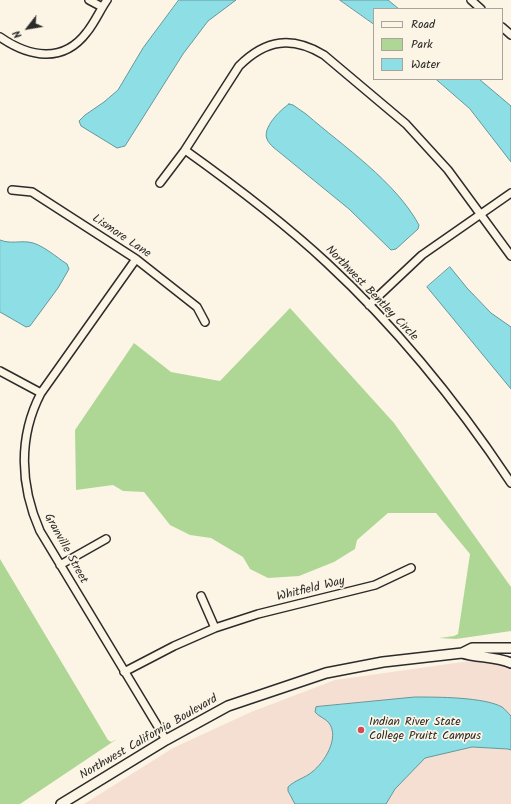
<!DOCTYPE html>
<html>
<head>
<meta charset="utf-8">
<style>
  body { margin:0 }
  #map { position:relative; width:511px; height:804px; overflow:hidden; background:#fcf5e5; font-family:Kalam,sans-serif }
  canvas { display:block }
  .legend { position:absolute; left:373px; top:8px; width:130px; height:72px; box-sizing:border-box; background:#fcf5e5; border:1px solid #a8a49b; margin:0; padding:5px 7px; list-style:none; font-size:12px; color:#2b2b2b }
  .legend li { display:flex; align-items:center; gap:8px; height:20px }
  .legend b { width:20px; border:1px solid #a8a49b }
  .north { position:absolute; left:8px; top:8px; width:40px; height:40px; -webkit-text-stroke:3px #fcf5e5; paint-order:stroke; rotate:239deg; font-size:11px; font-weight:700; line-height:16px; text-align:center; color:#2b2b2b }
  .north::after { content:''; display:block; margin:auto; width:14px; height:18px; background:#2b2b2b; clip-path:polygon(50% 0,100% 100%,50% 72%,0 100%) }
</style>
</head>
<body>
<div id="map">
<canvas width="511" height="804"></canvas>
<ul class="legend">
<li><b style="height:5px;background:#fcf5e5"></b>Road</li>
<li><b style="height:11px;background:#aed795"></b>Park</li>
<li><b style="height:11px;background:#8ddfe5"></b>Water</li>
</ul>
<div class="north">N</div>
</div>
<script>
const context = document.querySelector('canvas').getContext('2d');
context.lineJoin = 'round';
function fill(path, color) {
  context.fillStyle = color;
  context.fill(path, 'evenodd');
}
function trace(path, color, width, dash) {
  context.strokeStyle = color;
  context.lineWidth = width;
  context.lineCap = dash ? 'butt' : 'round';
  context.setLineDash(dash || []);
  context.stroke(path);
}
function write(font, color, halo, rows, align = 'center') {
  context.font = font + ' Kalam,sans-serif';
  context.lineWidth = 3.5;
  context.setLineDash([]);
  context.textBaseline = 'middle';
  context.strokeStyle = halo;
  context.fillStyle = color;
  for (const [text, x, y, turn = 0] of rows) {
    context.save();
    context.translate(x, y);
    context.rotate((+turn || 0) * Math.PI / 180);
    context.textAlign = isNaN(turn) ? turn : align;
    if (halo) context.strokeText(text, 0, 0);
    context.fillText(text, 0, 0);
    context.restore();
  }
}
fill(new Path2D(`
  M505,656L511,669V804H84L173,748L251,712L335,680Z`), '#f5dfd2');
fill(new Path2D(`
  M290,308L394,423L511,587V631L456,639L439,638L454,636L458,634L470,554L436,513H388L357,540L355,549L334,562L299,576L268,578L250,569L243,557L211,538L190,535L170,525L144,492L123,491L113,485L76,490L75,430L134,343L171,372L220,381Z
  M0,559L108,740L111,742L117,739L20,804H0Z`), '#aed795');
const water = new Path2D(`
  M179,0H236L208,21L183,54L125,146L117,148L81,126L79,121L85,115L104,102L118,90L143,48Z
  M340,0H388L399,9H374V24Z
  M436,79H479L511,106V162L470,109Z
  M289,104L293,105L306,114C344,147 395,181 419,225L418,229L396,249L391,250L349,209L273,147C271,145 268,142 267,139C262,128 280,110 289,104Z
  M0,240C10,244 18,241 28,242C41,243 56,257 67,264L69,269L58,288L30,326L26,327L0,312Z
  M450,267L467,288L491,313L511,327V389L427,287Z
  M415,697C437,697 484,697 502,707C505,709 508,713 511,716V750L508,749L472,747L425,758L395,789L386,804H295L288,791V787C295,780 305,778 312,772C324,763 340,738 329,723C325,718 319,717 315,712L316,707Z`);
fill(water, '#8ddfe5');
trace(water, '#66979b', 1);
const street = new Path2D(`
  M89,0L102,7
  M471,0L481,9
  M502,27L511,35
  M0,37C29,57 63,64 87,32C95,22 100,10 107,0
  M160,183L185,150
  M12,190L32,192L136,259L197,307L205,322
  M511,256L448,170L406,124L324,55C292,36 266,39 239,66L185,150C234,185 283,222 327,263C397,328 458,403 511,483
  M136,259L41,393C18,437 20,486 40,531L166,740
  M369,305L422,255L511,193
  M0,371L41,393
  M60,565L106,539
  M201,596L215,628
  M124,672L174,646L215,628L258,614L375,585L411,568`);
const secondary = new Path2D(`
  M462,653L472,648H511
  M61,804L166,740L228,706L326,673L383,662L462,653C478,658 495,656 511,663`);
trace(street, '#2b2b2b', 10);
trace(secondary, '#2b2b2b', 12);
trace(street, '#fcf5e5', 7);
trace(secondary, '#fcf5e5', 9);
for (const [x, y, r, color] of [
  [361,730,4,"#d1495b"]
]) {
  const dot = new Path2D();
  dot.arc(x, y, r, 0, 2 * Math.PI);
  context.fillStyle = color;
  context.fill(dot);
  trace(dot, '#fcf5e5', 1.5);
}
write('12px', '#2b2b2b', '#fcf5e5', [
  ["Lismore Lane",121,237,34],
  ["Northwest Bentley Circle",371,294,46],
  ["Granville Street",65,549,61],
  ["Whitfield Way",311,590,-14],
  ["Northwest California Boulevard",149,738,-30]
]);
write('12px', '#2b2b2b', '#fcf5e5', [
  ["Indian River State",369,723],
  ["College Pruitt Campus",369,737]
], 'left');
</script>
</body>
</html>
